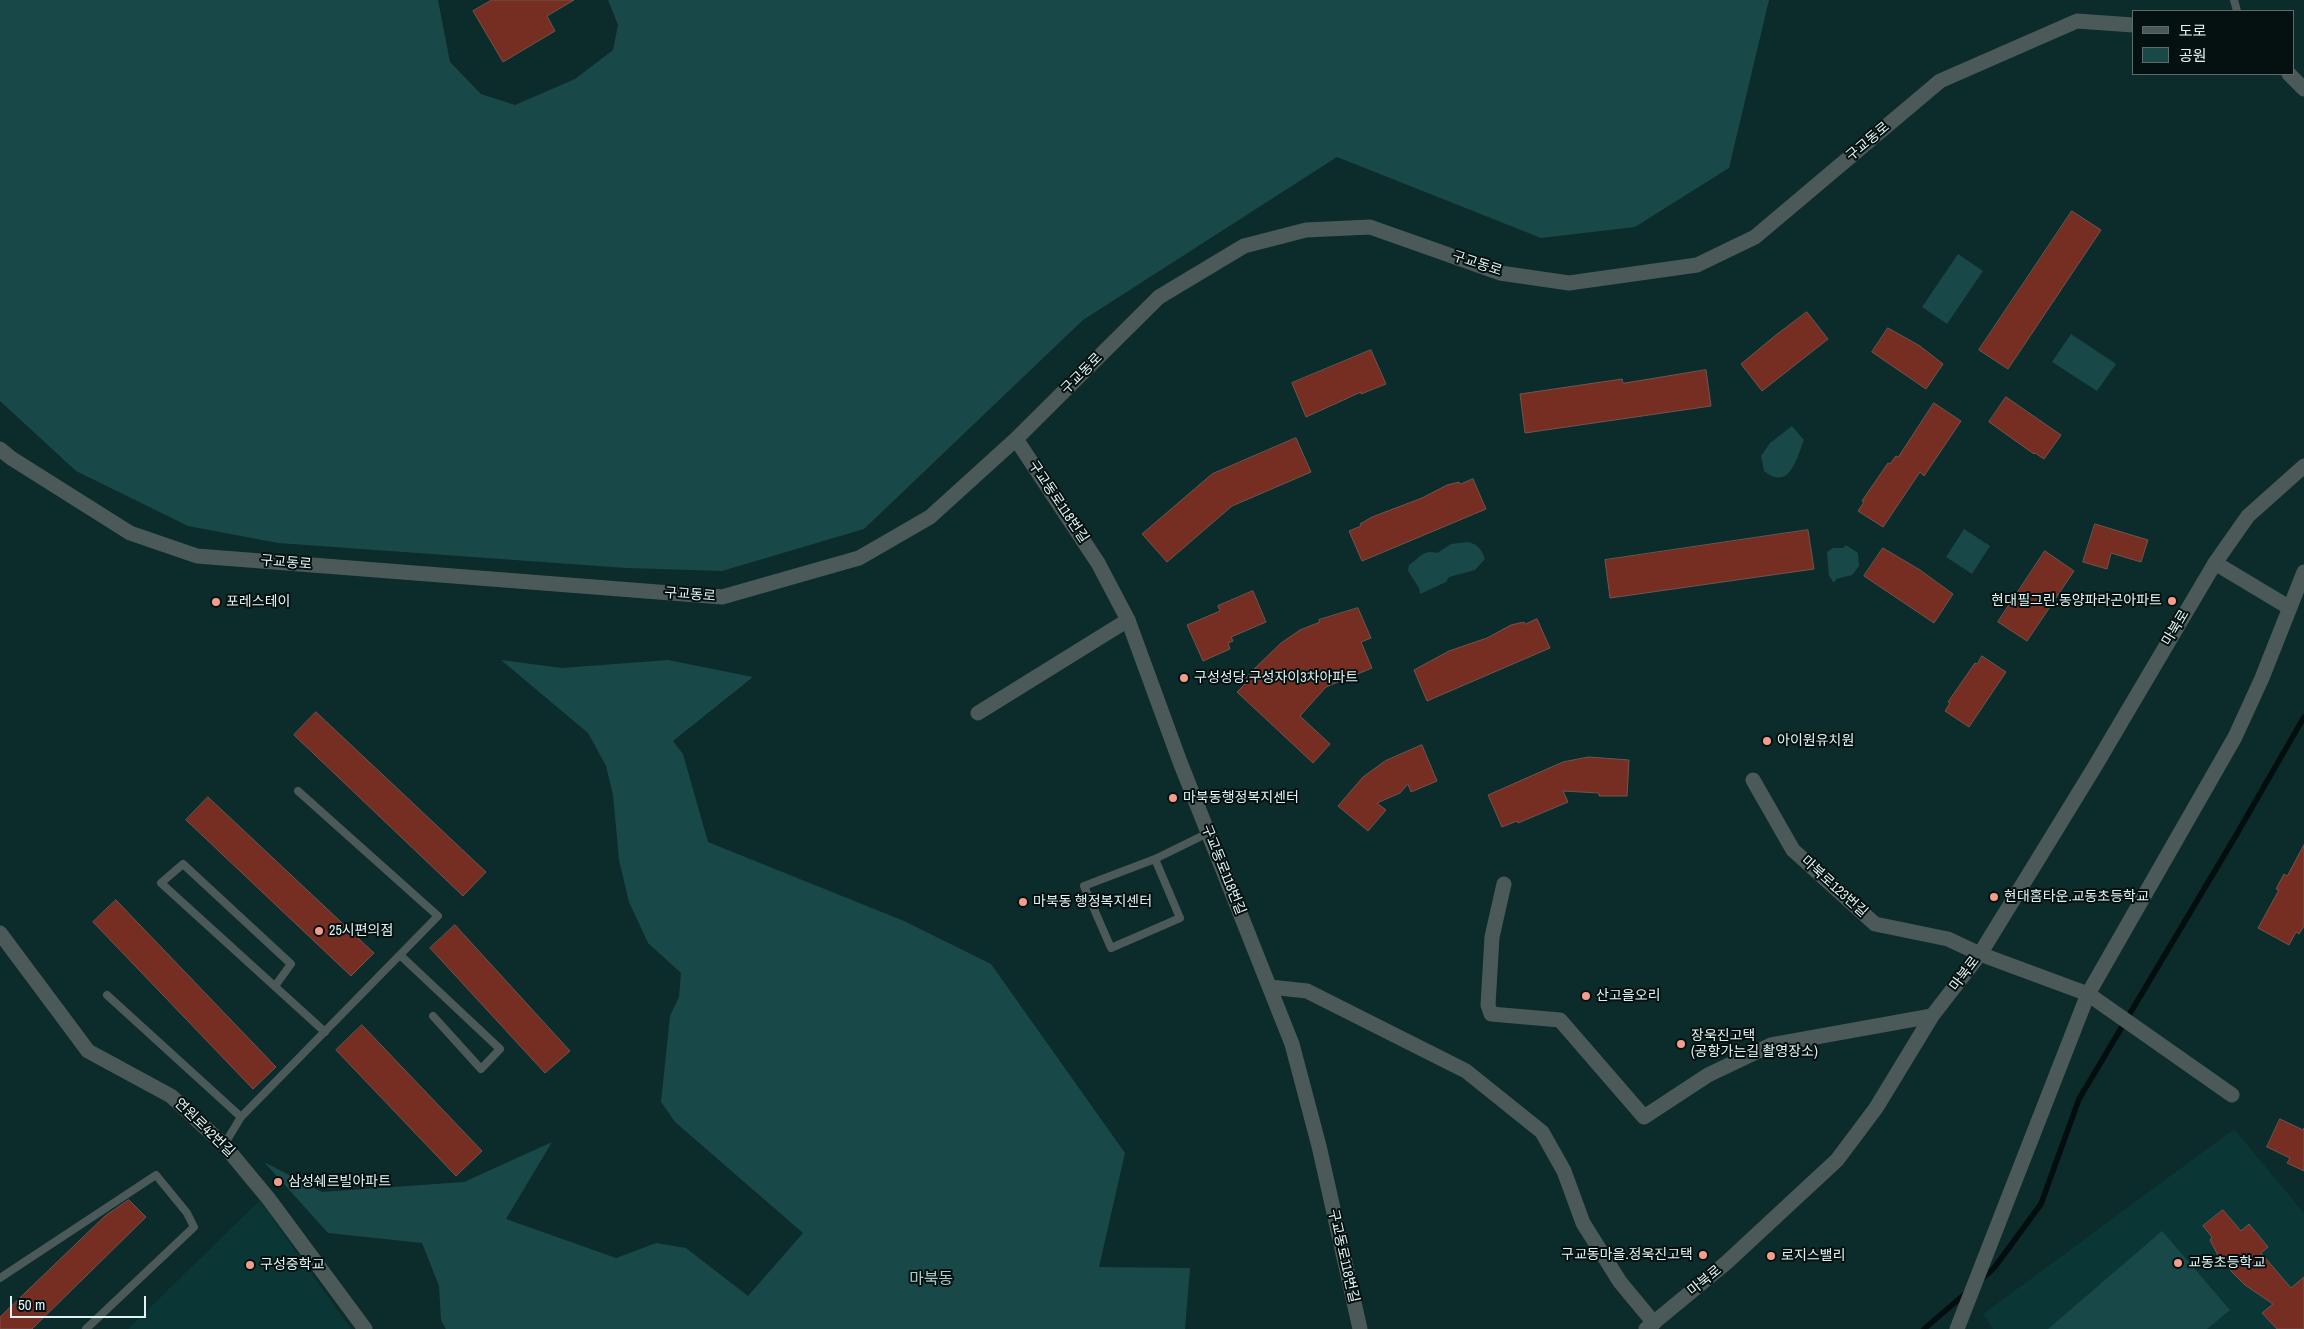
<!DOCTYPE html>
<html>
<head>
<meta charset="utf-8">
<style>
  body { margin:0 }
  #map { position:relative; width:2304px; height:1329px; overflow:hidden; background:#0c2b2b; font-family:"Archivo Narrow","Noto Sans KR",sans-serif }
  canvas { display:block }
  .legend { position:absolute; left:2132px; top:10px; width:162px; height:65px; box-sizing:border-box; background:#051111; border:1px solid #5d6b6b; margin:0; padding:6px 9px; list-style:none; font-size:15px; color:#e0f2f1 }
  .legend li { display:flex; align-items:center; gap:10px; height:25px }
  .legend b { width:25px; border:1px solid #5d6b6b }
  .scale { position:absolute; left:10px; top:1296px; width:136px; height:22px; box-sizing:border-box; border:2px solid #e0f2f1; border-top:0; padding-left:6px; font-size:15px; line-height:18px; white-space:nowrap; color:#e0f2f1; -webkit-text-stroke:4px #051111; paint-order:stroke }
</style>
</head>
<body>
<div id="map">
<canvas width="2304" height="1329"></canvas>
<ul class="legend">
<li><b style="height:6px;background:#4c5959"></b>도로</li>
<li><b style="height:14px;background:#194848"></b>공원</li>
</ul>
<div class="scale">50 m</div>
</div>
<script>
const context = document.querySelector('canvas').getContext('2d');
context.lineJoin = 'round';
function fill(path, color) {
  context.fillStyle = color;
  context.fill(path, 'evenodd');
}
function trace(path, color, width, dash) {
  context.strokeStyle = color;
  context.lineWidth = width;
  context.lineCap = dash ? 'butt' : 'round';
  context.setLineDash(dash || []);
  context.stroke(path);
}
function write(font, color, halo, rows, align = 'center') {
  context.font = font + ' "Archivo Narrow","Noto Sans KR",sans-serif';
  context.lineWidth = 4;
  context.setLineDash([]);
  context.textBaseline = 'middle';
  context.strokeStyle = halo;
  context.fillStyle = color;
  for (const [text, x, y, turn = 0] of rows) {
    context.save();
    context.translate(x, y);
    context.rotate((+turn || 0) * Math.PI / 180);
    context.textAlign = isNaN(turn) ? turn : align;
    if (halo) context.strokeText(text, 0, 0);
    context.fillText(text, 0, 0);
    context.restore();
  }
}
fill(new Path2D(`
  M2234,1129L2304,1213V1329H1993L1983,1314Z
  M260,1201L351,1329H128L259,1201Z`), '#0b3636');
fill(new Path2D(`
  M0,0H438L450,62L481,94L515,105L575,79L613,50L618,25L608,0H1769L1729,168L1635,227L1541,238L1337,157L1083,320L864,529L722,571L626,568L278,543L188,526L76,471L0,401Z
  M1958,254L1983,271L1947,324L1922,307Z
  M2071,334L2116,364L2097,391L2052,362Z
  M1792,426L1804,440C1797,457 1790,492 1764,471L1761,456L1770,443Z
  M1964,529L1990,546L1972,574L1946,557Z
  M1468,542C1478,544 1482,550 1485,559L1475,570L1449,577L1446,582L1420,594L1419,588L1408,571L1409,565C1420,558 1423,549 1437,553L1451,544Z
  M1846,545L1858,553L1859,566L1852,575L1836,579L1834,583L1829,576L1827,552L1833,548H1843Z
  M501,660L562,668L668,660L753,677L673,741L683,754L708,842L904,921L991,964L1125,1153L1099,1267L1190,1268L1185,1329H446L441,1320L439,1286L422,1243L328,1233L264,1162L322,1192L464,1182L552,1142L506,1219L616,1258L656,1243L686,1248L748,1296L803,1233L675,1122L661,1102L670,1016L679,997L681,973L648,943L629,902L619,860L613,795L606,766L588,733Z
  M2162,1231L2230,1310L2207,1329H2048Z`), '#194848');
trace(new Path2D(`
  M1981,1280L1994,1268L2041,1204L2079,1099L2235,837L2304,717
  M1924,1329L1966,1293`), '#020e0e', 5.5);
const building = new Path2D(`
  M492,0H574L547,16L555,31L503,62L473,11Z
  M2072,211L2101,230L2008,369L1979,350Z
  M1807,312L1828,339L1762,391L1741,364L1776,335Z
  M1888,328L1920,346L1943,364L1926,389L1872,352Z
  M1371,350L1386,384L1361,394V392L1306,417L1292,383Z
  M1706,370L1711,406L1525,433L1520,394L1622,379L1623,383Z
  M2006,397L2061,435L2044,459L2035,453L2034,454L1989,422Z
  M1934,403L1961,421L1924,476L1920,472L1883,527L1858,511L1864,502L1862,501L1888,463L1890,464L1896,456L1898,457Z
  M1296,438L1311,472L1232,506L1167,562L1142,534L1212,474Z
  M1473,479L1486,509L1362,561L1349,531L1361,526L1360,524L1372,517L1422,498L1447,485L1459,482L1460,484Z
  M2095,524L2148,540L2141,562L2111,553L2107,569L2083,562Z
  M1808,530L1814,569L1610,598L1605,560Z
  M1883,548L1920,570L1953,594L1934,623L1864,576Z
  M2045,551L2074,571L2027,641L1998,622Z
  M1253,591L1266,622L1231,637L1233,641L1228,643L1230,649L1203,661L1187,625L1220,611L1218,606Z
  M1358,608L1371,638L1361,642L1372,668L1326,687L1300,716L1330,744L1313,763L1237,692L1246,683L1244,681L1252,671L1281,643L1300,630L1320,622L1319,620Z
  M1537,619L1550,648L1427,701L1414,670L1449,651L1487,638L1511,625L1524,622L1525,624Z
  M1982,656L2006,672L1969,727L1945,711L1950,703L1948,702L1975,663L1977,664Z
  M316,712L486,872L463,896L294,735Z
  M1422,745L1437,781L1411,792L1408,784L1400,793L1377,803L1386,810L1368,831L1338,806L1363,777L1385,761Z
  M1589,757L1629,760L1627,796H1599V793L1563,791L1568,802L1518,823L1517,821L1502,827L1488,795L1563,762Z
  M208,797L374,953L351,976L186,820Z
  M2304,845V926L2299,934L2296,932L2289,945L2258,928L2279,890L2276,889L2284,874L2287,876Z
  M116,900L276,1067L253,1089L93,922Z
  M455,925L570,1051L545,1073L430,948Z
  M362,1025L482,1151L456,1176L336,1050Z
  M2280,1119L2303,1130L2304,1128V1171L2287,1163L2290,1158L2267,1147Z
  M129,1200L146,1217L32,1329H0V1317L105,1216Z
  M2223,1210L2241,1231L2249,1224L2268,1247L2261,1253L2291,1288L2304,1277V1329H2277L2262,1313L2273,1304L2245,1285L2221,1261L2210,1240L2212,1237L2203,1226Z`);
fill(building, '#762e22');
trace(building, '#705550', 1);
trace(new Path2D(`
  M2234,0L2237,11
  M1155,859L1180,918L1111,948L1084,886L1155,859L1208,833
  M400,955L500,1049L481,1069L433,1016
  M275,986L291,964L183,864L161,883L325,1032
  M107,995L241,1117
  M224,1145L241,1117L438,916L298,791
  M0,1278L156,1175L187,1213L194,1227L86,1329`), '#4c5959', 8);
trace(new Path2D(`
  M978,713L1128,620
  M1753,780L1793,850L1875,924L1948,939L1980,954L2088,994L2232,1095
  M1504,884L1492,937L1488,1005L1491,1014L1560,1020L1644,1117L1708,1075L1771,1045L1932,1016
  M0,933L88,1051L171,1096L224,1145L268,1198L365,1329
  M1270,987L1307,991L1466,1071L1542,1132L1564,1171L1583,1223L1620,1282L1654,1323
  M1646,1329L1726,1263L1837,1160L1876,1108L1932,1016L1980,954L2094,768L2215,563`), '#4c5959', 15);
trace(new Path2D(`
  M2289,74L2304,89
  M1016,439L1098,563L1128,620L1180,762L1292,1044L1319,1146L1360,1329
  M0,449L11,458L130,533L197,556L722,597L859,558L930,517L1016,439L1159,297L1244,246L1306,230L1370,227L1500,273L1569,283L1697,265L1755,237L1940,81L2077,21L2133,25
  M2290,608L2215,563L2248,516L2304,466
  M1957,1329L2088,994L2235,737L2262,678L2304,572`), '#4c5959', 15);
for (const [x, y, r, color] of [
  [2172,601,5,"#f49d8d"],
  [216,602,5,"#f49d8d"],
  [1184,678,5,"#f49d8d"],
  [1767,741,5,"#f49d8d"],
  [1173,798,5,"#f49d8d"],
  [1994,897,5,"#f49d8d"],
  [1023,902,5,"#f49d8d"],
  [319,931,5,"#f49d8d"],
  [1586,996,5,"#f49d8d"],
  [1681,1044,5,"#f49d8d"],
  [278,1182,5,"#f49d8d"],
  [1703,1255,5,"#f49d8d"],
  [1771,1256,5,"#f49d8d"],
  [2178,1263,5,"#f49d8d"],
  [250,1265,5,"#f49d8d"]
]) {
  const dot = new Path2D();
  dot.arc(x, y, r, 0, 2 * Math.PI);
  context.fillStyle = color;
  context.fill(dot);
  trace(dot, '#051111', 2);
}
write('14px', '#e0f2f1', '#051111', [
  ["구교동로",1868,142,-40],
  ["구교동로",1477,264,18],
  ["구교동로",1082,374,-45],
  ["구교동로118번길",1058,502,56],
  ["구교동로",286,563,5],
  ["구교동로",690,595,4],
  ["마북로",2176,628,-59],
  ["구교동로118번길",1223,870,68],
  ["마북로123번길",1834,887,42],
  ["마북로",1965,974,-53],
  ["연원로42번길",204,1128,44],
  ["구교동로118번길",1343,1256,77],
  ["마북로",1705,1281,-39]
]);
write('14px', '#e0f2f1', '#051111', [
  ["현대필그린.동양파라곤아파트",2162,601,"right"],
  ["포레스테이",226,602],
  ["구성성당.구성자이3차아파트",1194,678],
  ["아이원유치원",1777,741],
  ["마북동행정복지센터",1183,798],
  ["현대홈타운.교동초등학교",2004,897],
  ["마북동 행정복지센터",1033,902],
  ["25시편의점",329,931],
  ["산고을오리",1596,996],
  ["장욱진고택",1691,1036],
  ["(공항가는길 촬영장소)",1691,1052],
  ["삼성쉐르빌아파트",288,1182],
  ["구교동마을.정욱진고택",1693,1255,"right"],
  ["로지스밸리",1781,1256],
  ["교동초등학교",2188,1263],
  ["구성중학교",260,1265]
], 'left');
write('16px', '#a9cbca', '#051111', [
  ["마북동",931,1280]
]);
</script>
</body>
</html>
